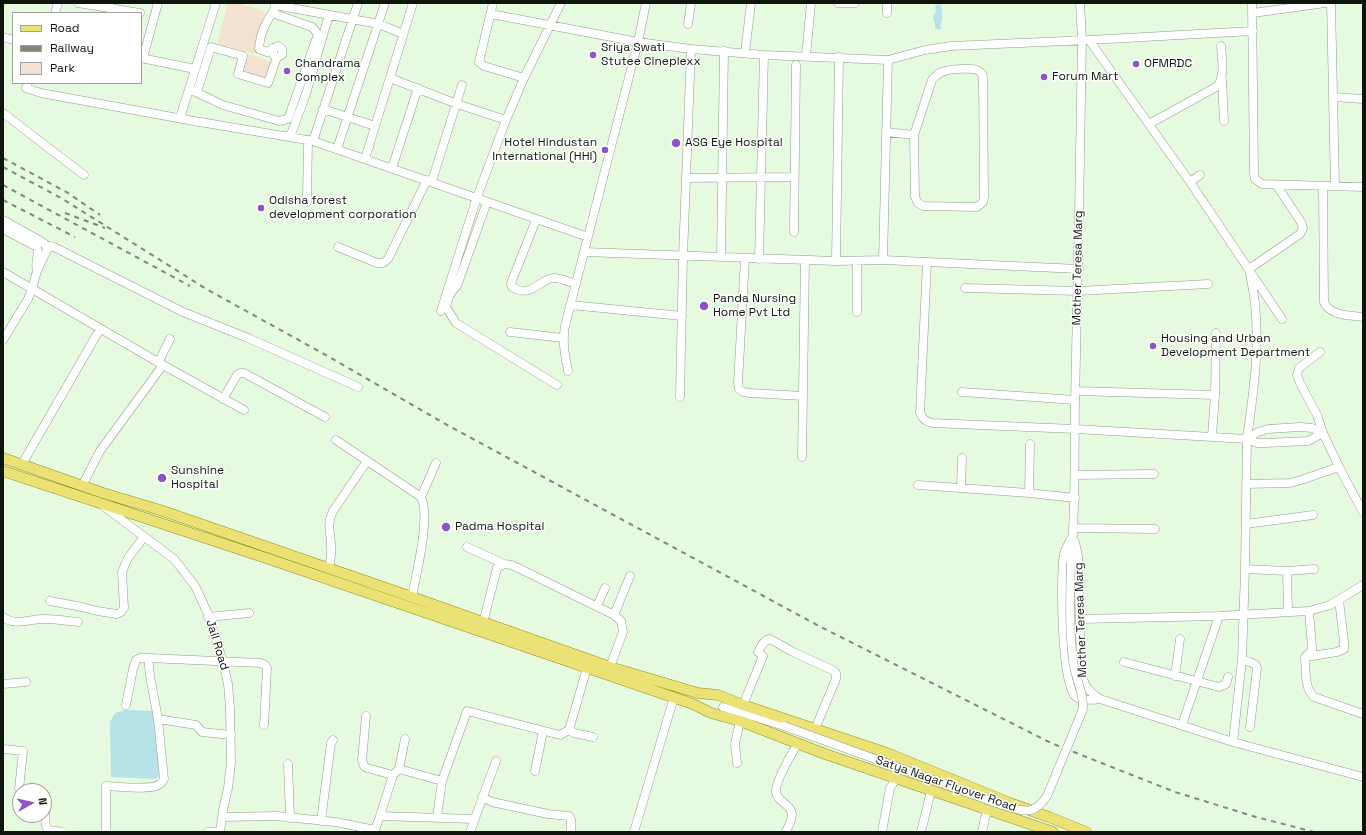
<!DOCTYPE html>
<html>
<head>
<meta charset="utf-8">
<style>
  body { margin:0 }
  #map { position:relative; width:1366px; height:835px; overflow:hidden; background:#e5fade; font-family:"Space Grotesk",sans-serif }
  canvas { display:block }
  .frame { position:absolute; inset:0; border:4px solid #0e150c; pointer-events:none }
  .legend { position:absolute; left:12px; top:12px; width:130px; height:72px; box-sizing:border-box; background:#fff; border:1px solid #9fa19e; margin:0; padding:5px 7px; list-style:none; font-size:12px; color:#0e150c }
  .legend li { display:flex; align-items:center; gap:8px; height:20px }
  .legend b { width:20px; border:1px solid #9fa19e }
  .north { position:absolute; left:12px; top:783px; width:40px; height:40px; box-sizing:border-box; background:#fff; border:1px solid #9fa19e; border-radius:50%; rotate:82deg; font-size:11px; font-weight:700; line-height:16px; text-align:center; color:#0e150c }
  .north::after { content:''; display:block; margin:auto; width:14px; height:18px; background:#8e51c8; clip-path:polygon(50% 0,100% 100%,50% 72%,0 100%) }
</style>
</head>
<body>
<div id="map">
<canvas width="1366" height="835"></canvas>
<div class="frame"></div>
<ul class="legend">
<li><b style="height:5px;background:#ebe276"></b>Road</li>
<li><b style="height:5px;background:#7c8a77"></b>Railway</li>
<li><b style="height:11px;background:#f3e2cf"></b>Park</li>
</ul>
<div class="north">N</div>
</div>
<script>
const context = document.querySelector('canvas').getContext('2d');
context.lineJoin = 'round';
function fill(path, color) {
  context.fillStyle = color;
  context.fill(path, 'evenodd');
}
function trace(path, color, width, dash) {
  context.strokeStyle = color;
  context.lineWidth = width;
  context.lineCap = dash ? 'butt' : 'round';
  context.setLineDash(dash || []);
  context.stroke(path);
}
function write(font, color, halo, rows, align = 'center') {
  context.font = font + ' "Space Grotesk",sans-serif';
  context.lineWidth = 3;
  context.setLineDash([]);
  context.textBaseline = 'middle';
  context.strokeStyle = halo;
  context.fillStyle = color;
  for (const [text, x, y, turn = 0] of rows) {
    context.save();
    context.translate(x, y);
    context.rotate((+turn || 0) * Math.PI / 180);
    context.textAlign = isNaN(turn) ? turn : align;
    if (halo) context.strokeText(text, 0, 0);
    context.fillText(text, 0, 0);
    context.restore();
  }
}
fill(new Path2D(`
  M228,3H238L265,12L254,54L217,43Z
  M249,54L271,62L265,80L242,74Z`), '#f3e2cf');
fill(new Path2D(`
  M938,4L939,5L940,4C943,8 943,20 940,25L942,28L938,30L935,28V23C932,18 933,16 936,11L935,7Z
  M125,710L153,711L155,716L159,775L156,779L111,777L110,731V722L115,713Z`), '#b7e2e7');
const minor = new Path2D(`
  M78,3L109,8
  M110,3L109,8L140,13
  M493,3L479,62L484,66L524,78
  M838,3H855
  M1252,3L1254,173L1255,179L1262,184L1363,187
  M1331,3L1335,186
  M275,5L379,24L403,34
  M55,13L58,3
  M887,13V3
  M1253,13L1325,3
  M491,14L638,42L691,49L764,55L888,60L925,50L951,46L1089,40L1190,182L1282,319
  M688,24L691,3
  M3,37L13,40
  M1089,40L1253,31
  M273,48V55L277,57L282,55V49L278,46L267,52L259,49C260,33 266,22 274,10
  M745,53L751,3
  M806,56L811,3
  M141,58L195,69
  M143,58L158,3
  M390,78L457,104L506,120
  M1222,80L1224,121
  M28,83L26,88L41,93L194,121L313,141L588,237
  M189,89L223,105L279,121L288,119L318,34L312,27L272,13
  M197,92L211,47L243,56L238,74L268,83L277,57
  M1333,97L1363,99
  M323,109L375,126
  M3,113L84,175
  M180,118L216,3
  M1149,124L1218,86C1225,74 1222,60 1221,46
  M886,132L914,135L915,197L918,203L923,206L977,207L983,202L984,197L983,79C983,76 982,73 979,71C974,67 948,69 942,72C937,74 935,76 932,80L914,135
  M290,137L306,94L329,15
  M313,141L358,3
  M337,149L385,3
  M365,159L413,3
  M392,168L418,88
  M686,178L794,177
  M432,181L462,85
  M1190,182L1200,175
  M1323,186L1324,302C1330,316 1349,315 1363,317
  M307,202L308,140
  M487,202L457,286C450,292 448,298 446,307L456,323L557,385
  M3,220L39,240L45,244L47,250L37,271L32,289L28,299L3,340
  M536,220L513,278L511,284L512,287C532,299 540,278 554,278C561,278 569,282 576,284
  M3,229L37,247C40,255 34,262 37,271
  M794,232L796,65
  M338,247L377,263H383L388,259L427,180
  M47,250L50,246L54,247L183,312L248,338L358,387
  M584,252L836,261L883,260L1079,269
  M721,257L724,51
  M745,258L738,383L739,389L743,392L750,393L803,396
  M759,259L764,55
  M883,260L888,60
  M836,261L839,57
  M927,262L920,413C923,419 925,421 932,423L1075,429L1247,439L1245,569L1242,660L1233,742
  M1249,269L1300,234L1303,228L1301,222L1277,186
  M3,272L163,365
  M965,288L1078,291L1208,284
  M571,305L682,316
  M441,311L477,197L506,120L524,78L561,3
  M857,312V261
  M510,332L563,338
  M158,363L170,339
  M568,371C565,355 562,342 565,326L638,42L646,3
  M1076,391L1215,395
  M962,392L1075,400
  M680,397L683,256L691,49
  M223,399L237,375L240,373H244L325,417
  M1212,436L1215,395L1216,333
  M1247,439L1257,443H1265L1308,441L1323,433L1317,415L1300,383L1297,375L1299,368L1320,352
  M1247,439C1253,395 1260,349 1255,304C1254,294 1252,284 1250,274
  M1247,439L1258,432L1268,429L1300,427L1312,428L1323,433L1339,467L1363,512
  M336,440L421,497C431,516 416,575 412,597
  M802,457L805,260
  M22,464L100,329
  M1075,475L1154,474
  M1247,484L1290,483L1301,480L1339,467
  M918,485L1029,493L1075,498
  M82,486L100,451L163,365L244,410
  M961,488L962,458
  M1029,493L1030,444
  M421,497L436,463
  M102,505L174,559L195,586L208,614L223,662L228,684L230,708L231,763L228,788L223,810L220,832
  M1246,524L1313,515
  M1073,528L1155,529
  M1070,540C1069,544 1065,549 1064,554C1060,573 1061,686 1076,697C1082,701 1093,700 1100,699
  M1075,542L1078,556L1081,670C1083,684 1088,691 1100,699L1233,742L1363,777
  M467,547L504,564
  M1071,562C1076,509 1074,456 1075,402C1078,281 1080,161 1082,40L1080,3
  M329,569C330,561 332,554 331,546C331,530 326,527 333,511L367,461
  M1245,569L1287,571L1314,569
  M1287,571L1288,612
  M50,601L82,607L97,611L117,614L121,612L124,608L122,572L128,558L144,537
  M597,606L605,588
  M1309,611L1312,647V650L1305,657C1306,670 1304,688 1314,697L1363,714
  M614,615L630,576
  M3,617C16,627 31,618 46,619C57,619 67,621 78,622
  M208,617L249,613
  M1080,619L1219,616L1309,611L1330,605L1363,585
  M483,623L497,568L504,564L512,565L614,615L621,621L623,632L610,667
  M1306,657L1337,652L1344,649V641L1339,600
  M1242,660L1250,662L1256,665L1257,668L1250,727
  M1124,662L1219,687L1226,684L1228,677
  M587,668L569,730L574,733L593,737
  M1175,676L1180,639
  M3,684L26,682
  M126,705L133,669L136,660L140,658H148
  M743,705L763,656L758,652C761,647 763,640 770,639L793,652L832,670L836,673V679L815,729
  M723,707L784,726
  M366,716L362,760L364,766L367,768L393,775
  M1182,725L1219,616
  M231,735L202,732L196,725L158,719L150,676L148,658L261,663L265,665L267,668L264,725
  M3,749L23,751L19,789L20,791
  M737,763L735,744L740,721
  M288,764L290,818
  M399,769L405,739
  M535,771L543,731
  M482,797L492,802L548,814L569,816L571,819V832
  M44,800C48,807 42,827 49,830C53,831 58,831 62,832
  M380,816L393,775L399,769L442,781
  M222,817L276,816L336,822L375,830L380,816L474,819
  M437,817L442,781L467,711L560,735L569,730
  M321,821L331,743L333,740
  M106,832V786C117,786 152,791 160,784C162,783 163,781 164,779L158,719
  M208,832L220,831
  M470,832L496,761
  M634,832L674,697
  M786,832C788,827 792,820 792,814C791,804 777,802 776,792C775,781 792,753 798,743
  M882,832L890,788L896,779
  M921,832L931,791
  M982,832L987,810`);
const major = new Path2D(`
  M3,458L103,493L160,510L412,597L610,667L698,693L718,695L743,705L887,753L1010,803L1049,817L1086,832
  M3,471L269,559L693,704L711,713L740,721L825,754L1053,832`);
trace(minor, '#8c9f85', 9);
trace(major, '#958e15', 11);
trace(minor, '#fff', 8);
trace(major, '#ebe276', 10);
trace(new Path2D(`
  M3,158L68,193L100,215
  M3,167L61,198L208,290L324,354L449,426L819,626L1051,743L1175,792L1256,817L1314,832
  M3,185L190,286
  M3,200L75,237
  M65,213L105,228`), '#7c8a77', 2, [5, 5]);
const minorBridge = new Path2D(`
  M784,726L1002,805C1024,811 1033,817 1047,796L1083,709C1084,692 1075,678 1073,661C1069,628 1070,595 1071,562`);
trace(minorBridge, '#8c9f85', 9, []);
trace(minorBridge, '#fff', 8);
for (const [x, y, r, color] of [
  [593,55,4,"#8e51c8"],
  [1136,64,4,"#8e51c8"],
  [287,71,4,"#8e51c8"],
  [1044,77,4,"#8e51c8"],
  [676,143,5,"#8e51c8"],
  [605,150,4,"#8e51c8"],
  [261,208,4,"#8e51c8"],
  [704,306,5,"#8e51c8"],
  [1153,346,4,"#8e51c8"],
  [162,478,5,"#8e51c8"],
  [446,527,5,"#8e51c8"]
]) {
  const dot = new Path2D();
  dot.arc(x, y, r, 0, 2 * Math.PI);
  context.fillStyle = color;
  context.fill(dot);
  trace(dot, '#fff', 1.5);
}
write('12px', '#0e150c', '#fff', [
  ["Sriya Swati",601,48],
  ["Stutee Cineplexx",601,62],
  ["Chandrama",295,64],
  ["Complex",295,78],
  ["OFMRDC",1144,64],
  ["Forum Mart",1052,77],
  ["Hotel Hindustan",597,143,"right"],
  ["International (HHI)",597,157,"right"],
  ["ASG Eye Hospital",685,143],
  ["Odisha forest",269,201],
  ["development corporation",269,215],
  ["Panda Nursing",713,299],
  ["Home Pvt Ltd",713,313],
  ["Housing and Urban",1161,339],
  ["Development Department",1161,353],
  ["Sunshine",171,471],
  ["Hospital",171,485],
  ["Padma Hospital",455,527]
], 'left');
write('12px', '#0e150c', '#fff', [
  ["Mother Teresa Marg",1078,268,-89],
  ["Mother Teresa Marg",1081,620,-92],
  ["Jail Road",217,645,73],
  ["Satya Nagar Flyover Road",946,784,19]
]);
</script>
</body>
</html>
